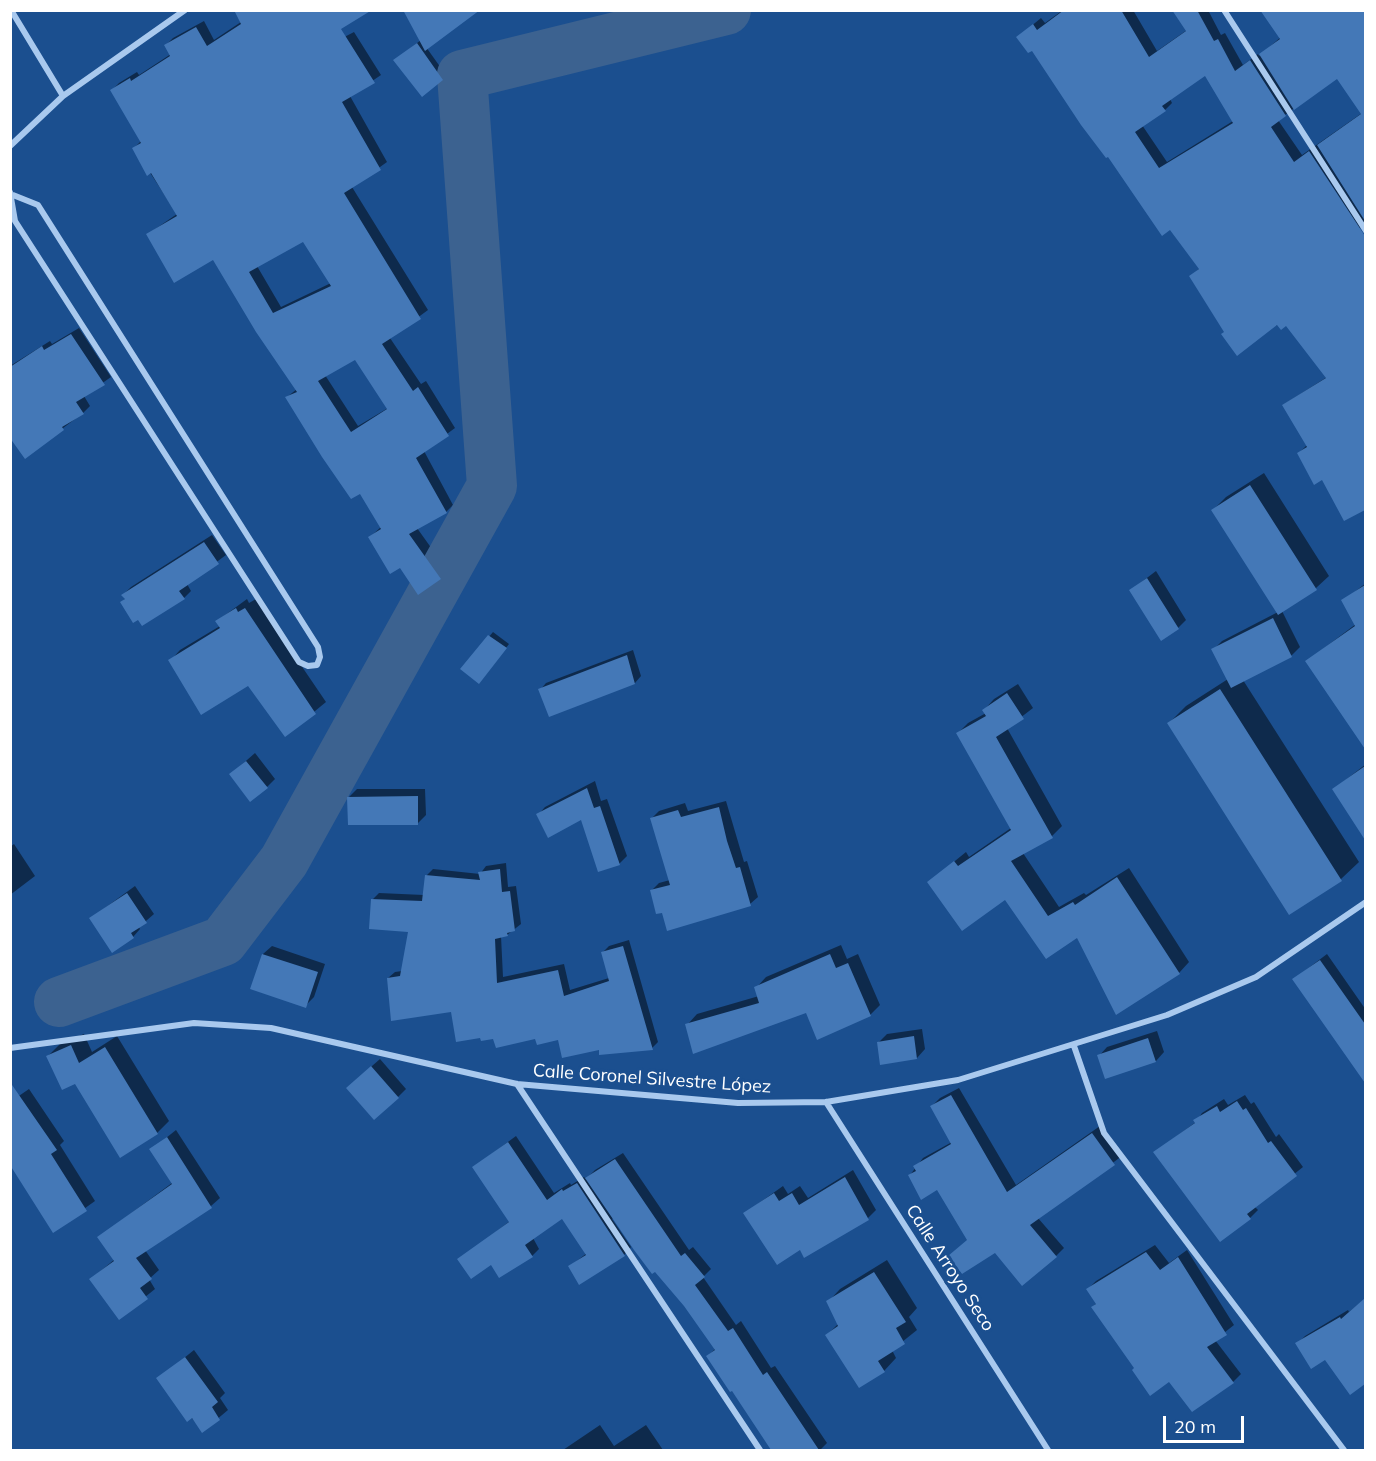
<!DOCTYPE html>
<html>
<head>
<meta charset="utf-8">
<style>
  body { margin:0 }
  #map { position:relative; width:1376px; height:1461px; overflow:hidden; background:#1b4f8f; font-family:Mulish,sans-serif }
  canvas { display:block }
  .frame { position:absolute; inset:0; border:12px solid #fff; pointer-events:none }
  .scale { position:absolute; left:1163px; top:1416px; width:81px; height:27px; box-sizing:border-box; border:3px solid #fff; border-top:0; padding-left:8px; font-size:18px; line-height:21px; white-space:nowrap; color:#fff; -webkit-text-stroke:4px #1b4f8f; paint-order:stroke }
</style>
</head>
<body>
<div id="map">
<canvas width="1376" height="1461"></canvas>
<div class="frame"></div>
<div class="scale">20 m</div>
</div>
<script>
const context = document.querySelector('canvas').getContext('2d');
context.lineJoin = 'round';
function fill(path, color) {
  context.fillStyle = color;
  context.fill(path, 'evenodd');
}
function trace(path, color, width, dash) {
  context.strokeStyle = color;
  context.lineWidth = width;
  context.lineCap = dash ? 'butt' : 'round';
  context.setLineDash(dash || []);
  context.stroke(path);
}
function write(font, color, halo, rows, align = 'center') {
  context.font = font + ' Mulish,sans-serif';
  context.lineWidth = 6;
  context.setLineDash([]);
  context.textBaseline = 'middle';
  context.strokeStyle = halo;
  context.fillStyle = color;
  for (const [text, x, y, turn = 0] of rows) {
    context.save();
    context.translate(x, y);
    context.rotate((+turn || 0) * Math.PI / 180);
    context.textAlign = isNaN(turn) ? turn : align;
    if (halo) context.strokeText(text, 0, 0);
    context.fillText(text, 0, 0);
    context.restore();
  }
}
fill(new Path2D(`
  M1063,10H1133L1157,51L1187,30L1174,10H1208L1221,35L1225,33L1243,65L1258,54L1259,56L1281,37L1327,10H1366V223L1356,231L1366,246V467L1330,490L1323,478L1299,453L1307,445L1283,405L1327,377L1286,324L1225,332L1191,276L1200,268L1033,48L1018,37L1041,18L1045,23ZM1205,74L1233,121L1167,162L1142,125L1165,110L1172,103L1170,99ZM1337,77L1362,113L1302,155L1278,120Z
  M204,21L214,40L241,22L298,61L354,32L381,75L350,96L387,162L352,187L428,310L390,338L421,384L426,381L455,428L424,451L453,505L446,512L417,528L447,570L440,578L401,566L370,537L381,527L360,492L287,397L297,389L214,258L148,234L177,214L134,148L141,141L112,90L119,83L137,72L139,75L171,54L166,45L173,38ZM304,240L331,283L281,307L257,266ZM355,358L388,408L358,426L325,375Z
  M421,40L446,75L442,79L399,57Z
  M79,328L111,377L84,396L90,406L83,413L26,456L10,420V366L50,341L52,344Z
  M1264,473L1329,576L1316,588L1282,611L1300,647L1292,655L1243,680L1359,862L1341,879L1289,913L1169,723L1186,706L1228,679L1213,650L1222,641L1278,612L1213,510L1226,497Z
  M212,535L226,555L187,584L191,591L184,598L122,602L126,598L123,595L131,587Z
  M1156,571L1186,620L1178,628L1131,590Z
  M1366,583V746L1307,661L1356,624L1343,601Z
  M247,599L249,603L256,599L326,702L286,735L248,684L170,661L180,650L220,626L217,621Z
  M493,632L509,644L483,678L462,669Z
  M633,650L641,676L635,683L540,690L546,683Z
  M1018,684L1033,708L1007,728L1062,826L1052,836L1023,853L1059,907L1084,893L1086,895L1129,868L1189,962L1179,973L1077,935L1006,898L929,882L966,852L969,857L1011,828L958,733L968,723L986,713L984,710L994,699Z
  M255,753L275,779L267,787L231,774Z
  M1366,764V837L1334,789Z
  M595,781L601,801L607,799L627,856L619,864L582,818L538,815L545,807Z
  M357,789H425L426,815L417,824L349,797Z
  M726,801L744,862L747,861L758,897L750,904L663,911L652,890L659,883L670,880L651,819L659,811L685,803L688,811Z
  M14,844L35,876L10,895V847Z
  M506,863L508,887L516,886L521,924L507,935L501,936L503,977L564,964L570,990L609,978L602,953L609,946L629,940L658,1042L652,1048H600L559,1038L495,1037L452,1010L388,978L395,972L402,971L410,930L372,900L379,893L424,895L427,875L433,869L480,874L486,866Z
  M135,886L154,914L139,927L140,929L133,937L91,918Z
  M841,945L847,959L858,954L880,1005L870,1015L806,1011L687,1025L697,1014L759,996L756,988L766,977Z
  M272,946L325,964L314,997L305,1006L252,988L263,954Z
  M1327,954L1366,1010V1060L1356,1067L1294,979Z
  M922,1029L925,1049L917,1058L878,1043L887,1034Z
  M1157,1031L1164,1052L1156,1061L1099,1056L1107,1047Z
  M84,1034L92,1052L117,1036L169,1121L157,1133L48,1056L60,1044Z
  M380,1059L406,1089L398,1097L356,1080Z
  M959,1088L1016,1185L1100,1126L1122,1156L1038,1218L1064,1248L1056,1256L996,1251L968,1239L937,1188L910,1175L923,1158L952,1142L932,1106L940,1098Z
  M29,1089L64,1141L60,1145L95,1201L53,1231L10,1102Z
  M1245,1095L1251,1104L1254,1102L1276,1137L1279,1134L1303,1167L1254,1206L1258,1210L1250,1218L1220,1240L1155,1152L1196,1122L1202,1113L1224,1099L1228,1105Z
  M176,1130L220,1198L211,1206L145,1250L159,1270L149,1279L155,1289L119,1318L91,1279L115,1259L99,1237L172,1183L151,1150Z
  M516,1136L554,1193L570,1183L571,1185L584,1177L586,1179L595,1170L623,1153L689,1250L693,1247L711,1269L703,1277L736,1325L741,1321L771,1368L775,1366L827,1443L820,1450H774L708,1356L716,1348L685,1305L615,1217L612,1219L631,1247L624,1255L569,1267L587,1253L562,1217L533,1238L539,1249L532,1256L491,1263L459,1260L510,1221L474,1167Z
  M853,1170L876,1210L868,1218L805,1256L801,1248L745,1213L783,1186L788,1194L800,1186L808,1198Z
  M1155,1245L1169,1263L1187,1250L1234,1325L1215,1340L1241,1374L1233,1382L1170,1380L1136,1367L1092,1307L1097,1303L1088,1289L1096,1281Z
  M887,1260L917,1308L909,1317L917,1330L892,1350L896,1358L884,1371L827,1335L839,1323L828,1302L840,1289Z
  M1366,1298V1383L1351,1393L1325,1358L1297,1344L1305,1336L1348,1310L1349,1312Z
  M194,1350L225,1393L220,1398L228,1410L203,1431L158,1379Z
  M600,1425L614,1446L646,1425L663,1450H563Z`), '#0007');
trace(new Path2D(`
  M59,1002L223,941L284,861L492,486L462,75L726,10`), '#3c6290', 50);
fill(new Path2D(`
  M234,10H372L341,29L375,83L342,102L381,170L344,193L421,319L382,344L413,391L418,387L449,436L416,458L447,513L409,534L441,579L418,595L400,568L390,574L368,537L381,529L360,494L351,499L322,457L285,397L297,392L256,332L213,260L174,283L146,234L177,216L151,173L147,176L132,148L141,143L110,90L130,78L131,81L170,56L164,45L196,27L207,46L241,24ZM303,242L331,286L273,313L249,272ZM355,360L387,409L351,432L318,381Z
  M403,10H480L425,51Z
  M1064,10H1121L1149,57L1186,31L1172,10H1197L1214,41L1218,39L1235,71L1250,60L1286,116L1271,127L1294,162L1309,151L1365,236V510L1344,521L1322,480L1314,485L1297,453L1307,447L1282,405L1326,378L1286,326L1281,330L1277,325L1237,356L1221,334L1224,332L1189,276L1199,269L1170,230L1162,236L1108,157L1106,158L1081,125L1032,51L1028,53L1016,37L1033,24L1037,30ZM1205,76L1233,123L1159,168L1135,132L1166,111L1162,106Z
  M1260,10H1365V221L1317,145L1361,114L1337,79L1294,110L1259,54L1280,39Z
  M417,43L443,80L422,97L393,60Z
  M71,334L105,385L76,402L84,414L62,427L64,430L25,459L10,438V367L42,346L44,350Z
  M1250,485L1317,590L1278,615L1211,510Z
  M204,542L219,564L179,591L185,599L142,626L138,620L133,623L120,602L125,599L121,595Z
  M1147,578L1179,629L1161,641L1129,590Z
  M1365,585V749L1305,661L1355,626L1341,600Z
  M236,608L238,612L245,608L316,714L285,737L248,686L201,715L168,660L220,628L215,621Z
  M1273,618L1292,657L1231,688L1211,649Z
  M488,635L507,648L479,684L460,669Z
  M627,655L635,684L549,717L538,689Z
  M1220,689L1342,881L1289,915L1167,723Z
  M1007,693L1024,719L996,737L1053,838L1011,861L1048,916L1073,902L1075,905L1117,877L1180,974L1116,1015L1077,938L1046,959L1005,900L962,931L927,882L954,861L958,866L1011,830L956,733L986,716L982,710Z
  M246,761L268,788L250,802L229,774Z
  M1365,766V840L1332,789Z
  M587,788L594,808L600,806L620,865L598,872L581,820L548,838L536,814Z
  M418,796V825H348L347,797Z
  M719,807L727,841L736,868L740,867L751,906L667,931L662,913L656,914L650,890L670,885L650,818L678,810L681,817Z
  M500,869L502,892L510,891L515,931L507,933L508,936L495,939L497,983L558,970L564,996L609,981L601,952L623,946L653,1050L599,1055V1050L562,1058L558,1040L537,1045L535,1039L496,1048L493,1039L481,1041L480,1038L456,1042L451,1012L391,1021L387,978L400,976L408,932L369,929L371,899L422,901L425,875L480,880L478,872Z
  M127,893L147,923L131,933L134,938L112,953L89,918Z
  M262,954L318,972L306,1008L250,989Z
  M830,954L836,968L848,963L871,1016L817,1040L806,1013L693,1054L685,1024L759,1003L754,987Z
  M1320,960L1365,1024V1083L1292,979Z
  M914,1036L917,1059L880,1065L877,1042Z
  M1148,1038L1156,1062L1105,1079L1097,1055Z
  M71,1045L79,1063L105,1047L158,1134L120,1158L75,1084L62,1090L46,1056Z
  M371,1066L399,1098L374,1120L346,1088Z
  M10,1082L57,1150L51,1154L87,1211L53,1233L10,1165Z
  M951,1095L1007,1192L1092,1133L1115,1165L1030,1225L1057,1257L1022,1286L995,1253L962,1274L948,1256L967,1240L937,1190L921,1200L908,1175L916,1171L913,1166L951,1144L930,1106Z
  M1237,1101L1243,1110L1246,1108L1268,1143L1271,1141L1297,1176L1247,1214L1251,1219L1220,1242L1153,1152L1195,1123L1193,1120L1217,1106L1220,1112Z
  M167,1137L212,1208L136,1258L152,1279L140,1288L148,1299L119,1320L89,1279L114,1261L97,1237L172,1184L149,1149Z
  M508,1142L547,1200L562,1189L563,1191L577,1183L625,1256L579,1285L568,1266L586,1255L562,1219L525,1245L533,1257L499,1278L491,1265L471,1279L457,1259L509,1222L472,1167Z
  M615,1159L681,1256L685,1253L705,1277L695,1285L728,1331L733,1328L763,1375L767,1372L819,1450H771L732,1391L730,1392L706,1356L715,1350L684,1306L655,1272L652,1274L634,1250L585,1178Z
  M845,1177L869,1220L804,1258L800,1250L777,1265L743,1213L774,1193L779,1201L792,1193L799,1205Z
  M1146,1252L1160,1270L1178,1257L1227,1335L1207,1347L1234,1383L1192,1412L1169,1382L1150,1396L1132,1370L1134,1368L1091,1307L1096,1304L1086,1289Z
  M874,1272L906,1322L896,1328L905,1344L878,1361L885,1372L859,1388L825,1335L838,1326L826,1301Z
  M1365,1298V1384L1350,1395L1325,1360L1311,1369L1295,1343L1340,1317L1341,1319Z
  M185,1357L218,1402L212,1407L220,1420L202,1433L192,1418L187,1422L156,1378Z`), '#4478b7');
trace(new Path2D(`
  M11,10L63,96
  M1224,10L1366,231
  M10,146L63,96L185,10
  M10,192L15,221L299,662L308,666L317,665L320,657L318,647L38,205L13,195
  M1074,1046L1104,1133L1344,1450
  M10,1048L194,1023L271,1028L517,1084L738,1103L826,1102L958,1080L1167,1015L1256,977L1366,902
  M517,1084L760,1450
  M826,1102L1048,1450`), '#a9c9ee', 6);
write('18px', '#fff', '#1b4f8f', [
  ["Calle Coronel Silvestre López",652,1079,4],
  ["Calle Arroyo Seco",950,1268,57]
]);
</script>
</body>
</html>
